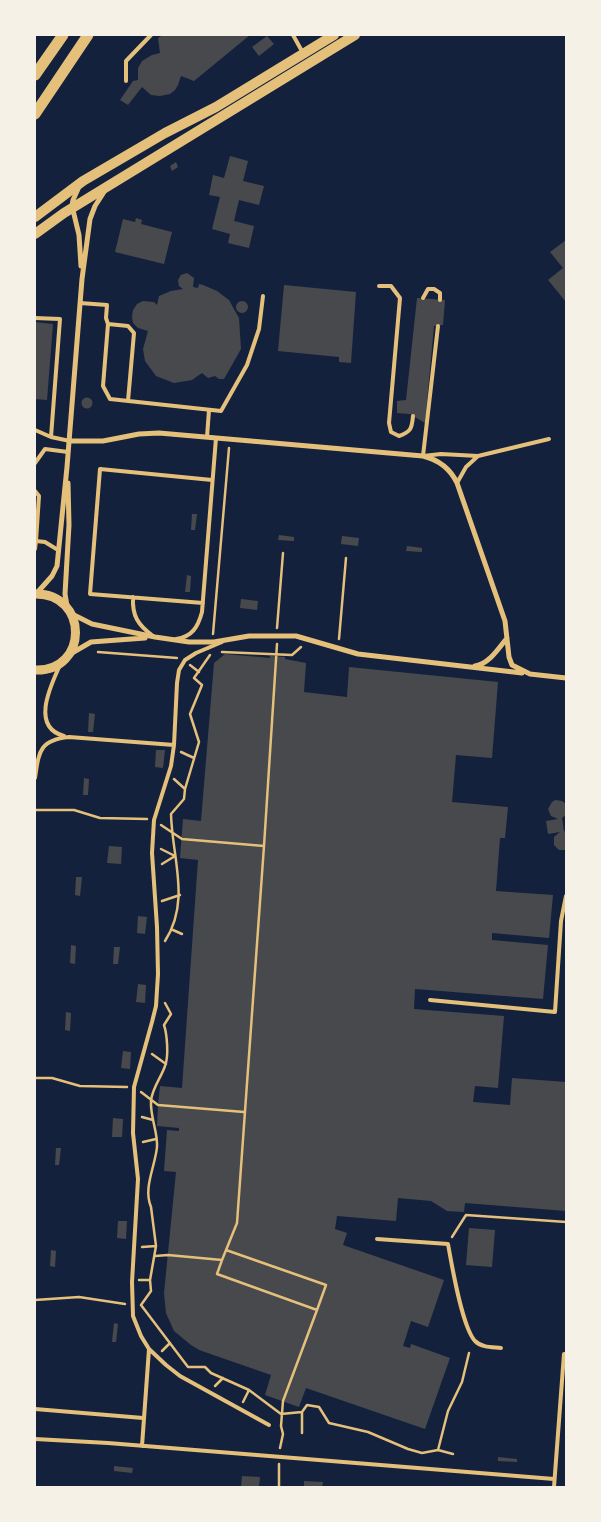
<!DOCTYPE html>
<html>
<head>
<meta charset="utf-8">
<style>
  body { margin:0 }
  #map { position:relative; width:601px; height:1522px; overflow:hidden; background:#14213d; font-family:"Fira Sans",sans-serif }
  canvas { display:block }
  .frame { position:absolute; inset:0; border:36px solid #f6f1e7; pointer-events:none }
</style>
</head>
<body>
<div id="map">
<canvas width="601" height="1522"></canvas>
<div class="frame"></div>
</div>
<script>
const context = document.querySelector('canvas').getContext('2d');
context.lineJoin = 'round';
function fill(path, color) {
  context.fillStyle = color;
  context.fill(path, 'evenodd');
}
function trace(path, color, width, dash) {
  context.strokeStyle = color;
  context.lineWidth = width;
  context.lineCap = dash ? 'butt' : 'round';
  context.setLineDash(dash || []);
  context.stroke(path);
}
fill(new Path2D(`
  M163,35H250L194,81L181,76L178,85L175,90L170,94L160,96L151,95L142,87L128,105L120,100L133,81L138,80V68L142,61L152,55L160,53L158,38Z
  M267,36L274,44L259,56L252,47Z
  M230,156L248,161L243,181L264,186L259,205L239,200L234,221L254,226L249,248L228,243L230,234L212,229L220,197L209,195L213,175L224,178Z
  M176,162L178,167L172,171L170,166Z
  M136,218L142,220L141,224L172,232L164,264L115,252L123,219L135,222Z
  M566,240V302L548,280L563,268L550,252Z
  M187,273L194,278L193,287L198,288L199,284L203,285L217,291L229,300L239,318L241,349L224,379H219L215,376L208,378L202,373L192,380L174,383L156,376L145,361L143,349L148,331L138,328L133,323L132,317L133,310L137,304L143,301L154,302L157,305L159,296L171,291L183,289L179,286L178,280L181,275Z
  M284,285L356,292L351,363L339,362V357L278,351Z
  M417,298L445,300L443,325L434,326L425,423L410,414L397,413V401L406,400Z
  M236 307a6 6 0 1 1 12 0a6 6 0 1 1-12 0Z
  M35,322L53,324L47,400L35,399Z
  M81.5 403a5.5 5.5 0 1 1 11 0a5.5 5.5 0 1 1-11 0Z
  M192,514H197L195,530H191Z
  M279,535L294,537V541L278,540Z
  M342,536L359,538L358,546L341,544Z
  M407,546L422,548V552L406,551Z
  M187,575L191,576L190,592H185Z
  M241,599L258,601L257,610L240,608Z
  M225,654L270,658V656L285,657V659L306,663L304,692L347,697L349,667L498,682L492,758L456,755L452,802L508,807L505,838H500L496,891L553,895L549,938L492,933V940L548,945L543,999L415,989L414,1009L504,1016L498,1088L475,1086L473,1102L510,1105L512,1078L566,1082V1211L465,1203L464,1212L447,1211L431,1201L398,1198L396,1221L337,1216L335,1229L347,1233L343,1245L444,1280L428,1327L411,1321L403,1346L410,1348L411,1344L450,1358L425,1429L306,1388L299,1407L265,1395L271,1375L199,1350L191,1345L174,1331L166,1313L164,1293L176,1172L164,1171L167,1130L179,1131V1128L157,1126L158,1105L160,1086L182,1088L198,860L180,858L183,819L201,821L214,663Z
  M89,713L95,714L93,732H88Z
  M156,750H165L163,768L155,767Z
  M84,778L89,779L88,795H83Z
  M555,800L562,801L566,804V815L562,818L564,831L566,832V850H559L554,845V837L560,832L548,834L546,821L558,819L551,816L548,809L552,802Z
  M109,846L122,847L121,864L107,863Z
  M76,877H82L80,896L75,895Z
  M138,916L147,917L145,934L137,933Z
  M71,945L76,946L75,964L70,963Z
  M114,947H120L118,964H113Z
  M138,984L146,985L145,1003L136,1002Z
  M66,1012L71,1013L70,1031L65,1030Z
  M123,1051L131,1052L130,1069L121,1068Z
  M113,1118L123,1119L122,1137H112Z
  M56,1148H61L59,1165H55Z
  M118,1221H127L126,1239L117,1238Z
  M469,1228L495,1230L492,1267L466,1265Z
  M51,1250L56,1251L55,1267L50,1266Z
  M114,1323L118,1324L116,1342H112Z
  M498,1457L517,1459V1462L498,1461Z
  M114,1466L133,1468L132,1473L114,1471Z
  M242,1476L260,1477L259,1487H241Z
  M304,1481L323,1482L322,1487H304Z`), '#48494c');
trace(new Path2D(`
  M277,628L283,553
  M213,634L229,448
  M339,639L346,558
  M98,652L177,658
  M222,652L292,655L301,647
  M190,665L199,672
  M181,752L194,758
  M174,779L185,789
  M35,810H74L100,818L147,819
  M161,825L182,839L264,846
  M161,849L175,856
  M162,864L175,856
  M162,901L180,895
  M173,930L182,934
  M165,941C191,901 172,858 171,814L184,799L185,789L199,742L190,714L202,685L194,678L210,655
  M165,1003L171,1014L164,1025C167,1034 169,1056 165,1066C161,1078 152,1088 151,1101C150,1117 158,1132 157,1147C155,1167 143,1188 151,1207L156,1246L150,1280L151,1291L141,1305L188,1367H205L211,1373L249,1390L281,1414L302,1412L307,1405L319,1407L329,1423L368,1432L408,1449L422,1453L438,1450L448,1411L462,1382L469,1353
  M152,1054L166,1064
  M35,1078H52L80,1086L127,1087
  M141,1092L158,1105L244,1112
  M142,1117L153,1120
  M143,1142L156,1139
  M452,1237L466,1215L566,1222
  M142,1247L156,1246
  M226,1250L326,1285L317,1310
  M155,1256L168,1255L222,1260L237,1223L264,846L277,644
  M222,1260L217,1274L317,1310L283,1401L281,1426L283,1434L280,1448
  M139,1280H150
  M35,1300L79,1297L125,1304
  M162,1351L170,1343
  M215,1386L223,1378
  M243,1402L249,1390
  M302,1433V1412
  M438,1450L453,1454
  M279,1464V1487`), '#e5c07b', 2.5);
trace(new Path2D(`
  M293,35L303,53
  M126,81V61L151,35
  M379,286H391L400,298L389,423L391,432L399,436C411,432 412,428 413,416
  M423,298L428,289H434L440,293V300
  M80,303L107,305L106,318L108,324L103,386L110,399L221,411L247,365L259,329L263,296
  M35,318L60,319L51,437
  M108,324L128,326L134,333L128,401
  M438,326L423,456L441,454L478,456L466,467L457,483
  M35,430L51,437L70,441
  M207,437L209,410
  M478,456L549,439
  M35,463L45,449L68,452
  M35,491L39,496L36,541
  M35,549L36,541L45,542L58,550
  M133,597C132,616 138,625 153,636
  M203,603L90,594L100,469L212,480
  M176,639C192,637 198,627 202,612L216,438
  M222,642L196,653L185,660L179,670L177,683L174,745L171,766L154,820L152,853L157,927L158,974L156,1006L152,1022L134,1087L133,1133L138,1179L132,1282L133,1316L141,1336L149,1349L166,1365L180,1376L269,1425
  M60,665C51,685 30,727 64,736
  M35,778C39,752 39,740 69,737L174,745
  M430,1000L555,1012L561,921L566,896
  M377,1239L448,1244C452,1266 462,1327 475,1341C482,1348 493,1347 501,1348
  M35,1409L143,1418
  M35,1439L108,1443L554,1479
  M142,1446L149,1349
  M554,1487L564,1354H566`), '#e5c07b', 4);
trace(new Path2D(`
  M78,189L73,200L72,206L79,235L81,266
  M70,441H103L139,434L159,433L423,456C439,460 450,468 457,483L505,621L509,657L512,665L530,674L566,678
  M36,594L52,576L57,566L67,467L82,279L90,219L95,206L104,192
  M67,606L65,594L69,525L68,483
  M72,614L92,624L155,637L189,642H214L249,636H296L358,654L522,673
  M72,653L91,642L145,638
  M475,666C489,664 499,648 507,638`), '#e5c07b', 5);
trace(new Path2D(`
  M35,594C89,593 89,672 35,670`), '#e5c07b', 9);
trace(new Path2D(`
  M35,217L83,181L165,133L216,107L334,35
  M35,234L64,213L355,35`), '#e5c07b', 10);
trace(new Path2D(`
  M35,75L63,35
  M35,114L88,35`), '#e5c07b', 11);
</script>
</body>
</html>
